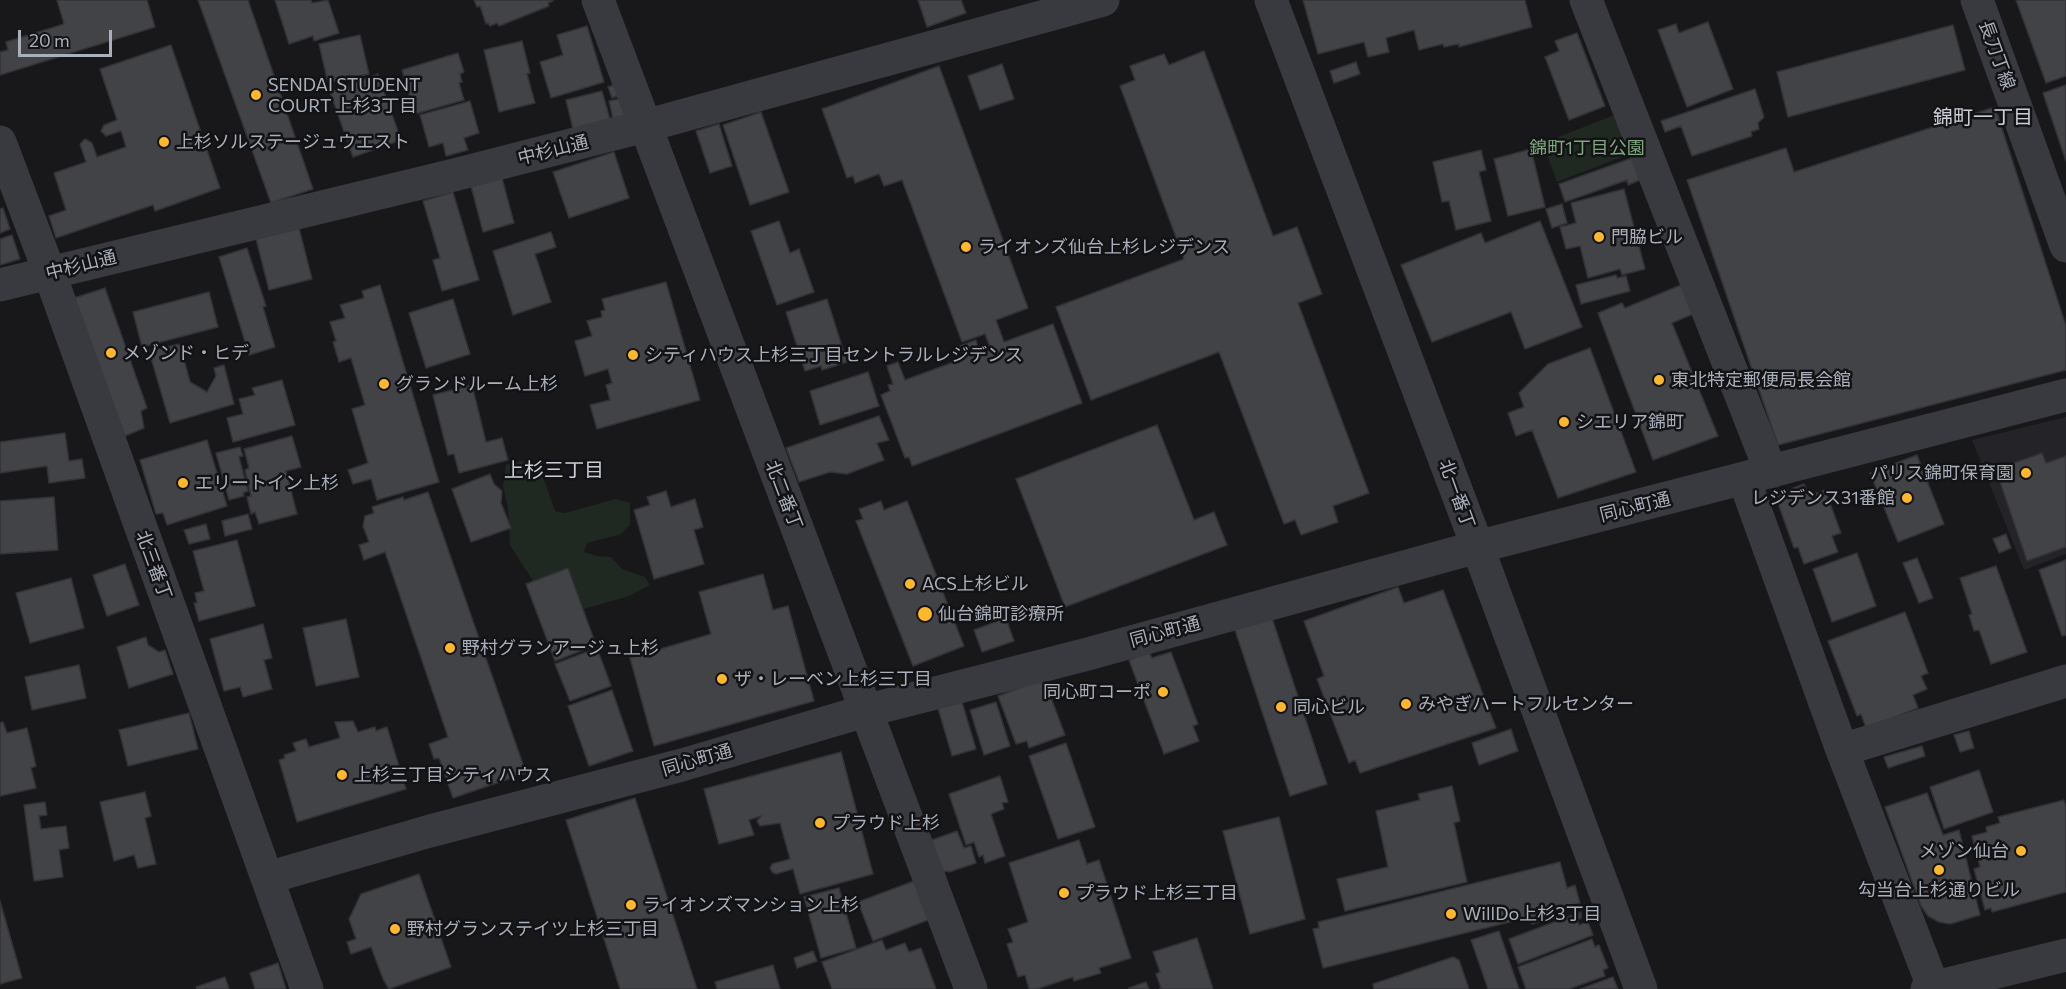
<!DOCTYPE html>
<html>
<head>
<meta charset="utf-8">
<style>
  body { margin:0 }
  #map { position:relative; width:2066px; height:989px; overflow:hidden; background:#18181a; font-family:Commissioner,sans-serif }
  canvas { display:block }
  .scale { position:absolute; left:18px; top:30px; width:94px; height:27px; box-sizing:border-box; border:3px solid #a9afbb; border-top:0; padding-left:8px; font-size:18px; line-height:21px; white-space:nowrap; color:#a9afbb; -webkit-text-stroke:4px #131315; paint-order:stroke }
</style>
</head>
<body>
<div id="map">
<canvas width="2066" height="989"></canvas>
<div class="scale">20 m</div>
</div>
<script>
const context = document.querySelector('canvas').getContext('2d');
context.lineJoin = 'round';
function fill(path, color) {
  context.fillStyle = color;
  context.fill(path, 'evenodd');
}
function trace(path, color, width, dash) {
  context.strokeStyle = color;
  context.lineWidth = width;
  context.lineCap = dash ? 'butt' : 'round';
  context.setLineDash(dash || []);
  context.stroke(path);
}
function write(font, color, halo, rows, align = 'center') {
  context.font = font + ' Commissioner,"Noto Sans JP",sans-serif';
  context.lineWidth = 5;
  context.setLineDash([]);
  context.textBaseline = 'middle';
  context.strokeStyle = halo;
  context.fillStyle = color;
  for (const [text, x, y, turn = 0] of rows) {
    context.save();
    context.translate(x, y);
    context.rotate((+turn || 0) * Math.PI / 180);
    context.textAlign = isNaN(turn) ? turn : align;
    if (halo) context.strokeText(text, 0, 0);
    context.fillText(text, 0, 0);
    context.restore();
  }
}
fill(new Path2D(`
  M2066,417V554L2024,570L1972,440Z`), '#242428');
fill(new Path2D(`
  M1617,114L1632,153L1557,182L1543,143Z
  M521,461L538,463L555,511L565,513L616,499L630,503V525L621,534L587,543L584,552L597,556L611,557L622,569L645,577L650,585L629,596L584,609L572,582L533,581L510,545L508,507L503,486L506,465Z`), '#1f2921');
const building = new Path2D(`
  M57,0H147L155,27L0,75V52L8,50L6,42L64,24Z
  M198,0H248L313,189L271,203Z
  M275,0H311L312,3L328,0L339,33L314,41L313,36L289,44Z
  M474,0H552L553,1L548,3L549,6L499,26L497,23L490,26L488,23L486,24L480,6L477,7Z
  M918,0H961L966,13L927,27Z
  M1303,0H1525L1532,27L1459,47V44L1444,47L1443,44L1419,50L1414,30L1386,38L1389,52L1368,57L1364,42L1318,54Z
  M2016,0H2066V76L2046,83Z
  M1708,22L1733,89L1687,107L1658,30L1676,24L1679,33Z
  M1953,25L1965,70L1788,117L1777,72Z
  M587,26L604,82L551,98L540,62L563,55L557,35Z
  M1577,33L1605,106L1569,120L1545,57L1559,51L1555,41Z
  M360,35L369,74L328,83L319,44Z
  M522,41L530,73L527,74L535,103L499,112L484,50Z
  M171,45L220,188L155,211L153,205L56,238L49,216L66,210L54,173L86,162L80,144L85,139L92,143L97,157L126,147L121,131L106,136L101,131L104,125L117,120L100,69Z
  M1204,51L1273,236L1297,227L1322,294L1298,303L1369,493L1333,506L1338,522L1301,535L1295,520L1284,524L1219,352L1091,400L1056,307L1184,259L1120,86L1135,80L1130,66L1164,54L1169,65Z
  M458,53L464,72L460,74L462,82L459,83L464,100L415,114L402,70Z
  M1356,62L1360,74L1334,83L1330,71Z
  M1002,64L1014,99L980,110L968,76Z
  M939,66L1028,308L996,320L1004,342L1053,324L1082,403L912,466L909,457L905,458L881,395L890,391L888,385L893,384L887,366L898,362L905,380L965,358L960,346L976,340L979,351L990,347L985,334L962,342L902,180L884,186L879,174L855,183L853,176L847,178L822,109Z
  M378,74L401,140L353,157L330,92Z
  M616,84L620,95L612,98L608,87Z
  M2066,85V161L2043,93Z
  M1755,89L1764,117L1758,123L1759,129L1751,132L1752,136L1692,156L1681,126L1665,132L1661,121Z
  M602,91L610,119L573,129L566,100Z
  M623,98L627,116L613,119L609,101Z
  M470,101L479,133L464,138L468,150L446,156L443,143L429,147L420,115Z
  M1995,107L2066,326V370L1778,445L1687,180L1786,148L1794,172Z
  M761,112L789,192L750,205L723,125Z
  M719,124L732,166L710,173L696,131Z
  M1531,149L1545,207L1508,216L1494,159Z
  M1481,150L1486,170L1479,172L1491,221L1456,230L1449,201L1442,202L1433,162Z
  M614,152L629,198L569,218L553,172Z
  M1632,158L1640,180L1628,185L1627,180L1565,202L1559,184Z
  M502,178L514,223L483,232L471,186Z
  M1624,189L1645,269L1622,275L1620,269L1588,278L1580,246L1566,249L1560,227L1576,223L1571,203Z
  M453,192L479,280L442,291L433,260L440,258L423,201Z
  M1562,204L1567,223L1552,228L1546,209Z
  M3,208L10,229L0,233V209Z
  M779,221L790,253L799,249L814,292L777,305L751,231Z
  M1540,221L1582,327L1525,349L1511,312L1432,342L1401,265L1481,233L1485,243Z
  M299,228L312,279L269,290L256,239Z
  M551,232L556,247L535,254L551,302L513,315L493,251Z
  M12,235L20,259L0,265V239Z
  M247,248L266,306L263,307L275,347L249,355L219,257Z
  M1616,275L1617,278L1626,276L1630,291L1581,304L1576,285Z
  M666,282L700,400L597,429L590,405L610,400L606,385L612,383L608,369L585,376L575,341L592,336L587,321L602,317L601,311L605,310L602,299Z
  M380,285L439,482L377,500L371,479L353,484L348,470L368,463L352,409L365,405L351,358L339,362L333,342L336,341L330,322L345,318L340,305L364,298L362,291Z
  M1681,285L1693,314L1672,323L1718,436L1653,460L1598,313L1622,303L1625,308Z
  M105,288L147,408L141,411L144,428L125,436L74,298Z
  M209,292L218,327L142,347L133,312Z
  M453,299L470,354L426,368L409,313Z
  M827,299L847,362L822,370L821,366L805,371L786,312Z
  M180,344L190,382L207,392L216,376L214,368L224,365L234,404L170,423L149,351Z
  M1590,348L1636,472L1558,498L1532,430L1516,436L1508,413L1524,407L1519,393L1548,364Z
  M868,372L879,406L820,425L810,391Z
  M282,380L295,425L233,442L227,418L243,414L239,399L255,395L252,388Z
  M472,385L486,442L502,438L508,460L459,473L454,454L448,455L433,395Z
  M879,416L889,440L877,443L884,460L847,474L830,472L799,482L786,448Z
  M1157,425L1194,520L1214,512L1227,545L1065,607L1016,479Z
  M65,433L69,461L82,459L85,478L49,483L47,466L0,473V442Z
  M292,436L301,467L286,471L297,514L259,524L255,512L251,514L247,497L251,496L245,470L249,468L244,449Z
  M207,440L227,506L167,525L163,513L156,514L140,460Z
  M240,447L243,456L239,457L248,491L243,493L244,496L229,500L216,453Z
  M2042,453L2046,463L2066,456V547L2027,561L1999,479L2015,474L2011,464Z
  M1917,455L1944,524L1898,542L1870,473Z
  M490,474L494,484L502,491L501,503L511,528L471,542L452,489Z
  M1804,484L1809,496L1825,490L1841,533L1832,536L1838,552L1804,564L1798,547L1794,548L1775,495Z
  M666,491L671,507L695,499L703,527L694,530L704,564L654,579L634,510L650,505L647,497Z
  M428,492L526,773L453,798L439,758L434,759L429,744L448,737L385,552L364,560L359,545L369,542L363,526L365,516L374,513L372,507L403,497L404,500Z
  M54,497L58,550L0,554V501Z
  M881,501L884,510L907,501L964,646L913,666L856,521L863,519L859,509Z
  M248,514L252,529L225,536L222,521Z
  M206,524L210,539L189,544L184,530Z
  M2006,534L2011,548L1999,553L1993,539Z
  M237,540L255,606L199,621L194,603H197L195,593L204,591L193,551Z
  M1857,553L1876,606L1832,622L1813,569Z
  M1917,558L1933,598L1919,603L1903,563Z
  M2066,560V635L2062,636L2039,570Z
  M125,564L139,605L107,616L93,575Z
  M1996,566L2027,652L1991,664L1979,630L1974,631L1969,615L1972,614L1960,578Z
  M568,568L596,645L555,661L526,584Z
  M763,574L773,610L788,606L814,701L654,746L630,658L711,634L699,592Z
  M71,578L84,628L30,643L16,593Z
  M1398,587L1404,603L1443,590L1496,728L1360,773L1355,760L1349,763L1317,679L1324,676L1304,621Z
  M1905,612L1928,673L1921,676L1927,689L1913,695L1918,708L1866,728L1861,714L1857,716L1828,641Z
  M1006,618L1014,641L982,652L974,630Z
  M1272,618L1327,784L1290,796L1235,630Z
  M346,619L359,677L316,686L303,628Z
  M263,624L272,658L264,660L272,689L243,697L240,687L224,691L210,639Z
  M146,637L148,645L159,652L165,650L173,674L129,688L117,647Z
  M597,648L611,686L570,701L555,664Z
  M1149,652L1152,658L1171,652L1198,724L1193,726L1199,741L1164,754L1129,660Z
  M79,665L86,698L32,710L25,677Z
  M1044,679L1065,735L1029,748L1027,741L1016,744L998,696Z
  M612,690L633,751L589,766L568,706Z
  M962,702L976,749L952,756L938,708Z
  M996,702L1010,746L984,755L970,710Z
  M189,713L198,749L128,766L119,730Z
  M353,721L358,732L375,727L376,731L387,727L406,789L297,822L279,760L285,758L284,755L296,751L293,743L306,739L309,747L340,738L335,722Z
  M3,722L7,733L27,728L36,766L31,768L36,788L0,796V723Z
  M1511,729L1518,751L1479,765L1472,743Z
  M1969,731L1974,748L1960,752L1954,735Z
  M1066,743L1095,827L1058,839L1029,756Z
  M1922,746L1925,756L1888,768L1884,757Z
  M841,752L873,874L800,894L793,869L776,874L772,872L770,868L772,864L790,859L780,823L760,826L757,821L761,816L749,820L754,835L719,844L704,789Z
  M1979,770L1993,812L1944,829L1930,787Z
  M1000,776L1008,802L1002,803L1004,809L991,814L1005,856L985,863L983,855L979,857L974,842L966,845L949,794Z
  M1452,786L1460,821L1454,823L1467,882L1345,911L1337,879L1388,867L1376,811L1420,800L1418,794Z
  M145,792L151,816L145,818L156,864L138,868L134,855L114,861L100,802Z
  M1927,793L1943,835L1959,830L1980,915L1950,924L1939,922L1928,916L1921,906L1885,807Z
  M635,798L697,989H620L566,820Z
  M2064,800L2066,807V892L1992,912L1991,908L1985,910L1974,869L1980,867L1972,836L1987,832L1986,827L2000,823L1998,817Z
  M45,802L47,815L39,816L41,829L66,826L69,848L59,850L63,877L34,881L24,805Z
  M1279,817L1305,919L1250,934L1223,831Z
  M957,831L964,848L971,846L976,863L949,872L948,871L939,873L929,841Z
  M1079,840L1087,864L1099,860L1131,958L1099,968L1101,973L1074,981L1073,977L1037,989H1029L1025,975L1018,977L1007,944L1013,942L1008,929L1028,922L1009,863Z
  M1560,862L1567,888L1575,885L1580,903L1550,911L1552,919L1532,924L1530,917L1323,968L1313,929L1319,928L1318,922Z
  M419,874L451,967L389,989L383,979L371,947L351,954L347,942L356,939L349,919L361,894Z
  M914,881L928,920L873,941L858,902Z
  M839,888L856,948L821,958L804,897Z
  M0,901L22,978L0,984Z
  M1581,912V918L1577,920L1579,925L1588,922L1593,935L1518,964L1509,939Z
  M1499,931L1519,989H1488L1471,940Z
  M1197,938L1213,989H1159L1161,988L1156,974L1160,972L1153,952Z
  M1592,939L1595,947L1599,945L1608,968L1603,970L1605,976L1569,989H1526L1518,967Z
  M882,940L886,950L905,943L909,952L921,948L936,989H832L822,962Z
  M813,951L817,961L797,968L794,958Z
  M1453,957L1459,960L1469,989H1374L1373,984Z
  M278,963L286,989H255L250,973Z
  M773,965L780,989H717L715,982Z
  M225,977L229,989H197L196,987Z
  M1613,977L1618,989H1580Z
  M1146,982L1149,989H1129V988Z`);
fill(building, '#424347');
trace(building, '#323237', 1.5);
trace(new Path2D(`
  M598,0L971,989
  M1271,0L1469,524L1641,989
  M1586,0L1771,472
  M1977,0L2066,246
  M0,142L44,258L307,989
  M0,285L454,175L645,126L1103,0
  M1744,479L1842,750L1934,989
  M1842,750L2066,681
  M267,878L430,831L682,765L865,711L1084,655L1477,547L2066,395
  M1927,989L2066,955`), '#393a40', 33);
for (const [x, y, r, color] of [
  [256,95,6,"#ffb82b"],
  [164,142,6,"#ffb82b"],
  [1599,237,6,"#ffb82b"],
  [966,247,6,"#ffb82b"],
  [111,353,6,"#ffb82b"],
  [633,355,6,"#ffb82b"],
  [1659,380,6,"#ffb82b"],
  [384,384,6,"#ffb82b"],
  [1564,422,6,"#ffb82b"],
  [2026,473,6,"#ffb82b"],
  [183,483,6,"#ffb82b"],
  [1907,498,6,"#ffb82b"],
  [910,584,6,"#ffb82b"],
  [925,614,8,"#ffb82b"],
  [450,648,6,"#ffb82b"],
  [722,679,6,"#ffb82b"],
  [1163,692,6,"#ffb82b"],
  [1406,704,6,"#ffb82b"],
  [1281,707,6,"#ffb82b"],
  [342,775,6,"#ffb82b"],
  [820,823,6,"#ffb82b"],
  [2021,851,6,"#ffb82b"],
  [1939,870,6,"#ffb82b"],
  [1064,893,6,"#ffb82b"],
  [631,905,6,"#ffb82b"],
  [1451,914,6,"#ffb82b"],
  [395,929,6,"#ffb82b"]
]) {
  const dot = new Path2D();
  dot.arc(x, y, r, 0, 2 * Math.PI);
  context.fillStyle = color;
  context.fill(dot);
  trace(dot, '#131315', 2);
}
write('18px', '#a9afbb', '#131315', [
  ["長刀丁線",1997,55,70],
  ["中杉山通",553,150,-14],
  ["中杉山通",81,265,-14],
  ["北一番丁",1457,494,70],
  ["北二番丁",784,495,69],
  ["同心町通",1635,507,-14],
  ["北三番丁",154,565,70],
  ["同心町通",1165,632,-15],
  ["同心町通",697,760,-16]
]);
write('18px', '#a9afbb', '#131315', [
  ["SENDAI STUDENT",268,85],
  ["COURT 上杉3丁目",268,106],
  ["上杉ソルステージュウエスト",176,142],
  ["門脇ビル",1611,237],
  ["ライオンズ仙台上杉レジデンス",978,247],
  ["メゾンド・ヒデ",123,353],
  ["シティハウス上杉三丁目セントラルレジデンス",645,355],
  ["東北特定郵便局長会館",1671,380],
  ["グランドルーム上杉",396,384],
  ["シエリア錦町",1576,422],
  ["パリス錦町保育園",2014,473,"right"],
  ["エリートイン上杉",195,483],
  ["レジデンス31番館",1895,498,"right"],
  ["ACS上杉ビル",922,584],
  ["仙台錦町診療所",938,614],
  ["野村グランアージュ上杉",462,648],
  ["ザ・レーベン上杉三丁目",734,679],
  ["同心町コーポ",1151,692,"right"],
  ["みやぎハートフルセンター",1418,704],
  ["同心ビル",1293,707],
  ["上杉三丁目シティハウス",354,775],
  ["プラウド上杉",832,823],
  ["メゾン仙台",2009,851,"right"],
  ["勾当台上杉通りビル",1939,890,"center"],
  ["プラウド上杉三丁目",1076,893],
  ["ライオンズマンション上杉",643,905],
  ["WillDo上杉3丁目",1463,914],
  ["野村グランステイツ上杉三丁目",407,929]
], 'left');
write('18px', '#7fa881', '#131315', [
  ["錦町1丁目公園",1587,148]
]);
write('20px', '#cbced7', '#131315', [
  ["錦町一丁目",1983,117],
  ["上杉三丁目",554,470]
]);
</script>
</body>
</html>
